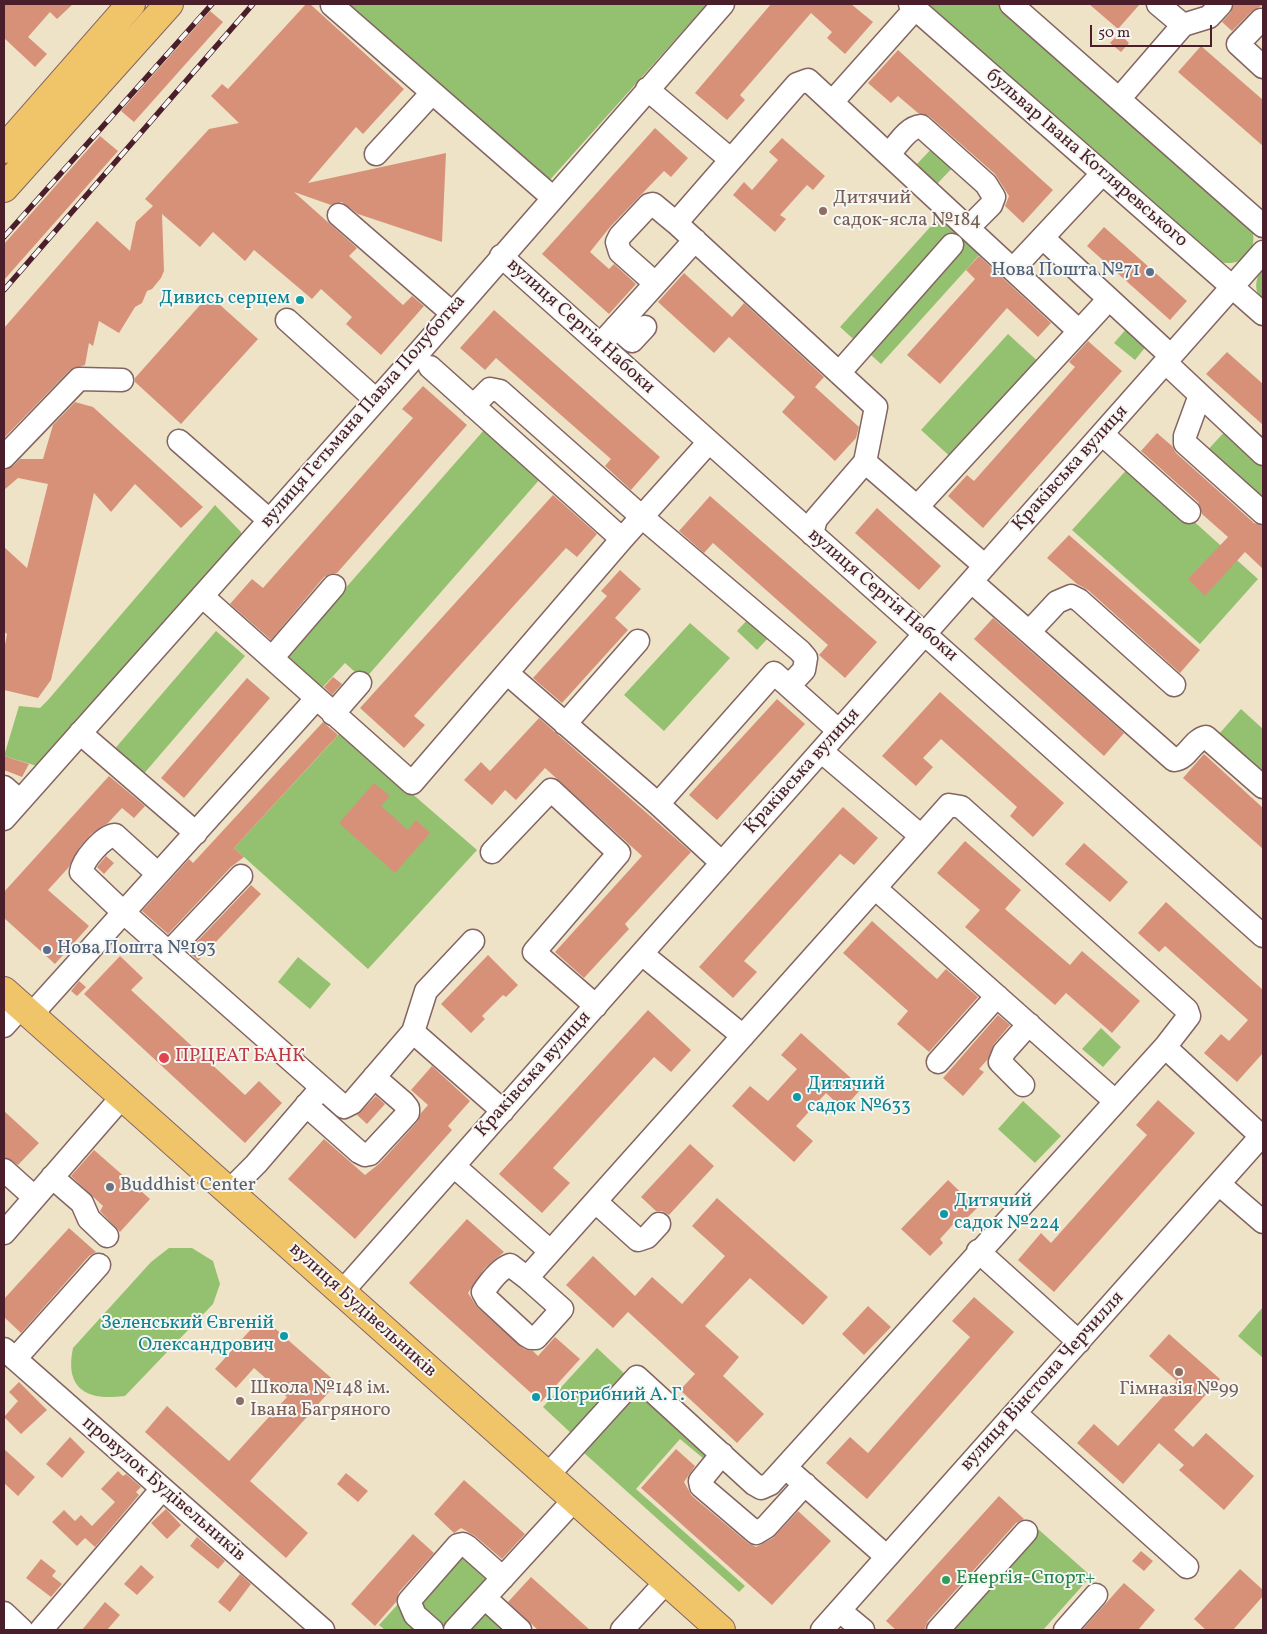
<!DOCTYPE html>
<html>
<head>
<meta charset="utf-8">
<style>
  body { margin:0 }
  #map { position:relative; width:1267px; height:1634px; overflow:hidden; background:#eee3c7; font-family:Vollkorn,serif }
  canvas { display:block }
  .frame { position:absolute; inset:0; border:5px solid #4a1f2b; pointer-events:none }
  .scale { position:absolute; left:1090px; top:25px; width:122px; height:22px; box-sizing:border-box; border:2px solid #4a1f2b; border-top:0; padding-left:6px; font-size:15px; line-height:18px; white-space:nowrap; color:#4a1f2b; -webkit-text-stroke:4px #f6f6f2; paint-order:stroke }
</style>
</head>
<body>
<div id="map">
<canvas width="1267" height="1634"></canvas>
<div class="frame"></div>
<div class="scale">50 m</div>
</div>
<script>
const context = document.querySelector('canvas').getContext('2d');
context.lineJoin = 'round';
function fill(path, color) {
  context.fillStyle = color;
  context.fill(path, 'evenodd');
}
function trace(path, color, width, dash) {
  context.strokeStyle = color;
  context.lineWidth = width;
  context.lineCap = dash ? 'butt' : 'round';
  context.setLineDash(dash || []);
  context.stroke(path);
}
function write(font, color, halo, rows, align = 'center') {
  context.font = font + ' Vollkorn,serif';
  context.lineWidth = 4;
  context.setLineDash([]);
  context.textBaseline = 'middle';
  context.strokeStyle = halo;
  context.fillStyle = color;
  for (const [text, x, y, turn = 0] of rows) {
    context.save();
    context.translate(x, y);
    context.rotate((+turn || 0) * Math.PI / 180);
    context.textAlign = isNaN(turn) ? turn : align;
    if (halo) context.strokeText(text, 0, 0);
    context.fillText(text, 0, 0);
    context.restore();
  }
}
fill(new Path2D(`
  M330,4H707L540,191Z
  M922,4H999L1251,227C1260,249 1243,268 1220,262Z
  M936,144L956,164L937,184L917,164Z
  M941,215L982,252L881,364L840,327Z
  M1263,268V301C1253,292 1255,277 1263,268Z
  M1127,328L1147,345L1135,360L1114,343Z
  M1008,334L1042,365L955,461L921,430Z
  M491,422L547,471L364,680L345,663L321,689L286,656Z
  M1229,427L1263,459V507L1203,455Z
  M1131,465L1258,579L1200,644L1072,530Z
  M215,505L241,532V539L37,766L4,756L19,706L40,708L48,700Z
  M749,618L770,636L757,650L737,631Z
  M690,623L730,658L664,731L624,695Z
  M216,631L245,656L141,777L112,752Z
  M1241,709L1263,729V775L1219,734Z
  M341,732L477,850L368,969L234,848Z
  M298,957L331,984L310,1009L278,982Z
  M1101,1028L1121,1047L1103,1067L1082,1049Z
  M1023,1101L1061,1136L1035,1163L998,1129Z
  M169,1248H192L213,1261L220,1284L213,1304L125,1396C88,1401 64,1390 73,1348L151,1262Z
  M1263,1307V1358L1238,1336Z
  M597,1348L627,1376L573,1435L543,1407Z
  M642,1387L711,1451L704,1459L680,1439L636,1489L745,1586L739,1592L583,1452Z
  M1038,1529L1091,1576L1043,1630H947Z
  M451,1546L489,1580L443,1630H385L379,1625Z
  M484,1604L512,1630H460Z`), '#94c16f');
fill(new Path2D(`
  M4,4H73L57,19L50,12L28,37L47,54L35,67L4,38Z
  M306,4H310L404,89L363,134L356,127L308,183L446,153L442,242L358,214L342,202L331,205L294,192L357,248L349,256L403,305L412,296L424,306L381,355L346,324L352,317L321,289L312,299L254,250L245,261L213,232L200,247L162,214L164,271L161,278L152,289L147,291L142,303L135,307L119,333L99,321L93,346L89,343L85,365L70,370L4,438V328L97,221L130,251L136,222L153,206L145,199L209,129L239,123L211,96L222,84L228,89Z
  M771,4H851L873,22L845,54L827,38L832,32L811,13L740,95L745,100L727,120L695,93Z
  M1089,4H1140L1118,29Z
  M1234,4H1263V5L1252,11L1232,31L1222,22L1231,12Z
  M210,11L223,22L134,122L121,111Z
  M1119,33L1129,43L1121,52L1110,43Z
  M1201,46L1263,100V146L1178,72Z
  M898,50L1053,190L1023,223L1005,206L1009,196L995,174L929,116L918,113L898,96L891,103L868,83Z
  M655,128L688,158L671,177L664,171L610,227L590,252L609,269L614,264L636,284L609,314L542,254Z
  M100,136L118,151L4,280V244Z
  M782,138L825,176L813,190L807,185L780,215L786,219L775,232L733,195L744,182L752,190L778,160L769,152Z
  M1104,227L1187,301L1170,320L1087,246Z
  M979,256L1051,323L1038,337L1007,308L940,384L907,355L975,279L966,270Z
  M684,273L732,317L744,303L824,377L815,387L859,427L856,438L835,461L782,412L795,397L729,337L714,353L658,302Z
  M209,295L258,339L181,424L135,382V378Z
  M494,310L660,457L631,490L605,466L611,459L496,358L485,370L460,348Z
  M1088,341L1122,371L983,528L948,496L967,475L974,481L1075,367L1069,362Z
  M1227,352L1263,384V425L1206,374Z
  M423,386L467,425L337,573L330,574L324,577L271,640L230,604L252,579L263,588L355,484L413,418L402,409Z
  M75,402L93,407L203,507L181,528L135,484L111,512L94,493L51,680L38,698L4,690V650L7,634L4,632V547L27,568L48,484L18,478L4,490V470L13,466L20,459H43L53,425Z
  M1157,433L1172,446L1176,453L1254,523L1263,526V569L1245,552L1205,596L1188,579L1228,537L1202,514L1198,502L1141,451Z
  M553,495L597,534L577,557L566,548L414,716L425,725L404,748L360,708Z
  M710,496L877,642L845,678L819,655L828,645L713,543L704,553L679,531Z
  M877,508L941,566L919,590L855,533Z
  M1069,535L1200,650L1180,673L1088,590L1077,584L1047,558Z
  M620,570L641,589L615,618L628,630L562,703L533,678L607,596L601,591Z
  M993,618L1124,733L1104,756L974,639Z
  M333,677L342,684L332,695L324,687Z
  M247,678L270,698L184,798L161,778Z
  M940,692L1064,803L1033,837L1010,816L1017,807L941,739L923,758L933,767L916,786L882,756Z
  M777,699L805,724L717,820L689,795Z
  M539,718L691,852L625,924L629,929L584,978L555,952L642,856L545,768L516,800L505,790L492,805L464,780L481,762L490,771Z
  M323,722L338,735L234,848L244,857L231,867L168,934L142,911L189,859L193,863Z
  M1204,754L1263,808V849L1183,778Z
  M4,756L29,764L22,777L4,770Z
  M109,776L145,806L134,818L122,808L108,823L91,834L79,848L69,867L48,890L89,926L55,964L4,918V892Z
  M374,783L390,796L381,806L408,830L416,820L430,833L395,873L339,823Z
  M843,807L878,838L854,865L840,854L744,961L757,972L733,998L699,967Z
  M965,841L1021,890L1005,909L1070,965L1082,951L1140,1001L1112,1033L1066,993L1055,1005L965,927L980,910L937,873Z
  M1084,843L1128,882L1110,902L1065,864Z
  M106,856L114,863L104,874L97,867Z
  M251,885L261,894L198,961L188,951Z
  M1166,902L1263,990V1053L1237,1082L1204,1053L1221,1034L1229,1041L1248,1020L1165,946L1159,952L1138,933Z
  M872,921L937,979L946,969L978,997L929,1052L897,1024L908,1011L843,953Z
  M488,955L518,985L506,997L503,995L482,1016L485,1019L471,1033L441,1004Z
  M120,956L143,978L131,990L245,1095L259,1081L282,1103L245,1143L84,994Z
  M79,981L86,987L77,996L71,991Z
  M648,1010L691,1050L671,1072L654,1057L553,1168L570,1183L542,1213L499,1174Z
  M998,1015L1010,1025L994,1044L988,1059L979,1069L984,1072L963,1096L943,1078Z
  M801,1033L862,1088L843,1109L826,1093L796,1126L813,1141L794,1162L732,1106L750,1086L768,1101L797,1069L781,1055Z
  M432,1066L470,1101L448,1126L452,1130L355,1239L288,1179L324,1139L365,1175L380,1163L418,1121L421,1113L428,1105L411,1090Z
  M376,1096L385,1104L367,1124L357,1115Z
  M1158,1100L1195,1133L1054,1292L1018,1260L1041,1233L1051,1243L1147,1135L1136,1125Z
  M4,1111L39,1143L18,1165L4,1157Z
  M690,1144L714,1166L669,1215L662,1211H656L641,1197Z
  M94,1150L150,1199L120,1232L100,1211L103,1206L71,1176Z
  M948,1180L977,1208L962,1223L958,1219L940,1239L943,1243L930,1256L901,1229Z
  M717,1198L828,1297L803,1325L750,1278L705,1326L739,1357L723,1376L764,1414L737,1443L680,1390L695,1374L628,1312L613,1328L566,1285L593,1256L635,1296L652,1277L682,1304L725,1256L692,1226Z
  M467,1219L504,1252L485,1268L468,1293L478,1308L524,1349L533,1351L538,1356L555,1337L580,1359L541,1402L409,1283Z
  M69,1228L96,1252L89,1256L21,1333L4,1317V1299Z
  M974,1297L1014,1332L867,1499L826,1463L850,1437L868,1453L970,1337L952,1321Z
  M868,1306L891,1327L864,1355L842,1334Z
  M262,1317L337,1383L250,1481L308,1533L286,1558L145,1432L167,1406L229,1461L287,1397L254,1368L236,1388L215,1369Z
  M1169,1334L1220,1379L1174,1430L1193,1447L1206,1433L1254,1476L1224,1510L1179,1470L1184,1465L1159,1443L1123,1484L1077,1443L1094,1424L1118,1446L1177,1381L1149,1356Z
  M19,1382L47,1410L21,1434L4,1417L18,1401L9,1392Z
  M70,1437L85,1452L62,1478L46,1464Z
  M4,1449L35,1477L18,1496L4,1483Z
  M676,1449L695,1466L684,1482L692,1496L748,1543L756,1547L773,1538L798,1511L831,1541L772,1605L641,1488Z
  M118,1471L123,1476L126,1474L141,1487L136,1492L139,1495L95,1547L85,1538L77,1546L52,1522L64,1510L75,1521L81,1515L92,1526L115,1502L101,1489Z
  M346,1473L368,1491L358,1502L337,1484Z
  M464,1480L525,1534L502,1559L475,1536L461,1528L454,1533L434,1514Z
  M999,1496L1024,1519L1016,1523L928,1621L924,1630H896L886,1621Z
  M166,1509L181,1525L167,1539L151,1523Z
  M413,1534L434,1553L399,1592L396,1602L375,1626L351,1604Z
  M197,1537L225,1561L218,1569L190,1546Z
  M1141,1551L1153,1561L1144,1571L1132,1561Z
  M41,1559L56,1571L52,1576L62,1584L51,1597L26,1578Z
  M141,1565L154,1577L137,1595L124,1584Z
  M1240,1569L1263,1590V1596L1233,1630H1206L1194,1619Z
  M240,1574L251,1584L230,1612L218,1602Z
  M531,1577L590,1630H538L508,1602Z
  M1124,1583L1155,1610L1138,1630H1082Z
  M105,1602L120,1615L107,1630H82Z`), '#d89179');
const minor = new Path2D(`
  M910,4L1263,314
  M1011,4L1263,226
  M1158,4L1183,25L1209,17L1221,4
  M332,5L552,197
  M1261,20L1238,44L1263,67
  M647,89L730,159
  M1119,99L1183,25
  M833,101L915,9
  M890,153C898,144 908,127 921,126L986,184L994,197L991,205L969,227
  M376,154L432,93
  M339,215L452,313
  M675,222L876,407L865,462L816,519L812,534
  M1043,238L1171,356
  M501,256L1263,936
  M1014,268L1102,174
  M655,283L620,252L617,242L620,236L649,205L653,204L676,223L797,84L808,80L1079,331
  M287,320L376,400
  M616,327L632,341L645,327
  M601,344L695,240
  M1165,362L1263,454
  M430,367L622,539
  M839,373L952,245
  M1200,395L1185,436V443L1263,513
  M473,406L490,389L500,391L642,517L800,651L806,658L804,670L789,686
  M1102,434L1189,512
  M179,441L269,520
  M4,457L79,379L122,380
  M865,462L917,507
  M985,566L917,507L1109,299
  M972,582L1174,760C1188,759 1192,740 1206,737L1263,787
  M202,596L412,783L622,539L709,442
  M1030,631L1057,602L1071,596L1079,600L1174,685
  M272,658L334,586
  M507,673L658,804L722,863
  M333,714L360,683
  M565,724L638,641
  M80,733L196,833
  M821,751L921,836
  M4,787L20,801
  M658,804L774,673L839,731
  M4,819L420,351L723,4
  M492,852L551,790L619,853L534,952L596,1006
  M158,874L115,835C103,836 83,860 81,872L123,912L344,1107L352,1103L413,1032L426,991L473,941
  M875,888L1115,1101
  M169,952L241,876
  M642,954L743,1036
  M31,1015L316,699
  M4,1026L21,1007
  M413,1032L503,1111
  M1165,1047L1261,1136
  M938,1062L997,996
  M1023,1085L1000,1062L1004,1052L1029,1024
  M306,1105L359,1152L365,1155L370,1154L408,1113V1108L404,1103L374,1077
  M454,1166L550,1251
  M4,1170L34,1197
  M52,1177L82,1203L89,1219L107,1236
  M1219,1184L1263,1222
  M228,1192L256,1164L317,1093
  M596,1202L638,1240L647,1237L659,1224
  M4,1233L122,1097
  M978,1251L1079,1342
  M527,1278L562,1309L536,1338H531L526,1335L487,1299L483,1292C489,1283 499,1269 510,1265L527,1278L949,805L961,807L1187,1010L1189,1016L1165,1047L770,1484L761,1488L754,1484L637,1377L547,1476
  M342,1292L1263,252
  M4,1349L323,1630
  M15,1359L99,1265
  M1015,1413L1187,1567
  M722,1454L700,1481L701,1486L756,1533L766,1527L805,1484
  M794,1475L887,1557
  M485,1598L520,1630
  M840,1611L863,1630
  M4,1613L22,1630
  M41,1630L162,1489
  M432,1630L415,1615L409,1601L458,1545L463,1544L468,1547L503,1578
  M455,1630L574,1500
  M622,1630L666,1582
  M822,1630L1263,1134
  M938,1630L1026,1532
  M1065,1630L1096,1595`);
const major = new Path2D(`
  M4,149L131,4
  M4,188L169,4
  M4,991L721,1630`);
trace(minor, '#836462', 25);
trace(major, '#836462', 30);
trace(minor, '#fff', 22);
trace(major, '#f0c469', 28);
const rail = new Path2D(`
  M4,237L212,4
  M4,290L253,4`);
trace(rail, '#4a1f2b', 5.5);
trace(rail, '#f6f6f2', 4, [11]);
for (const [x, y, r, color] of [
  [823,211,5,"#8d6e63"],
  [1150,272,5,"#5c6f8a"],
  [300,300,5,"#0f9aa8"],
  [47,950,5,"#5c6f8a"],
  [164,1058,6,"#e0444e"],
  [797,1097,5,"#0f9aa8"],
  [110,1187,5,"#6b7280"],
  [944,1214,5,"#0f9aa8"],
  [284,1336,5,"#0f9aa8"],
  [1179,1372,5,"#8d6e63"],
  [536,1397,5,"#0f9aa8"],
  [240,1401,5,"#8d6e63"],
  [946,1580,5,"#2e9e5b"]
]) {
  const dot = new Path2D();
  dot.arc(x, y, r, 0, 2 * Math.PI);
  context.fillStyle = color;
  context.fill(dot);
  trace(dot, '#f6f6f2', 2);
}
write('19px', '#4a1f2b', '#f6f6f2', [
  ["бульвар Івана Котляревського",1086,159,41],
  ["вулиця Сергія Набоки",580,327,42],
  ["вулиця Гетьмана Павла Полуботка",364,412,-49],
  ["Краківська вулиця",1071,469,-48],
  ["вулиця Сергія Набоки",882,596,41],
  ["Краківська вулиця",803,772,-48],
  ["Краківська вулиця",534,1075,-48],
  ["вулиця Будівельників",362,1311,42],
  ["вулиця Вінстона Черчилля",1043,1382,-48],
  ["провулок Будівельників",163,1490,41]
]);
write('19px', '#785e54', '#f6f6f2', [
  ["Дитячий",833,200],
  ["садок-ясла №184",833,222],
  ["Школа №148 ім.",250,1390],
  ["Івана Багряного",250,1412],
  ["Гімназія №99",1179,1391,"center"]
], 'left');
write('19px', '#4e5e75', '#f6f6f2', [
  ["Нова Пошта №71",1140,272],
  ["Нова Пошта №193",57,950,"left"]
], 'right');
write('19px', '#0d838f', '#f6f6f2', [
  ["Дивись серцем",290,300,"right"],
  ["Дитячий",807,1086],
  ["садок №633",807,1108],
  ["Дитячий",954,1203],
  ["садок №224",954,1225],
  ["Зеленський Євгеній",274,1325,"right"],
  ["Олександрович",274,1347,"right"],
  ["Погрибний А. Г.",546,1397]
], 'left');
write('19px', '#be3a42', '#f6f6f2', [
  ["ПРЦЕАТ БАНК",175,1058]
], 'left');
write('19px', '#5b616d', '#f6f6f2', [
  ["Buddhist Center",120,1187]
], 'left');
write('19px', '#27864d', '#f6f6f2', [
  ["Енергія-Спорт+",956,1580]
], 'left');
</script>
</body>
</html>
